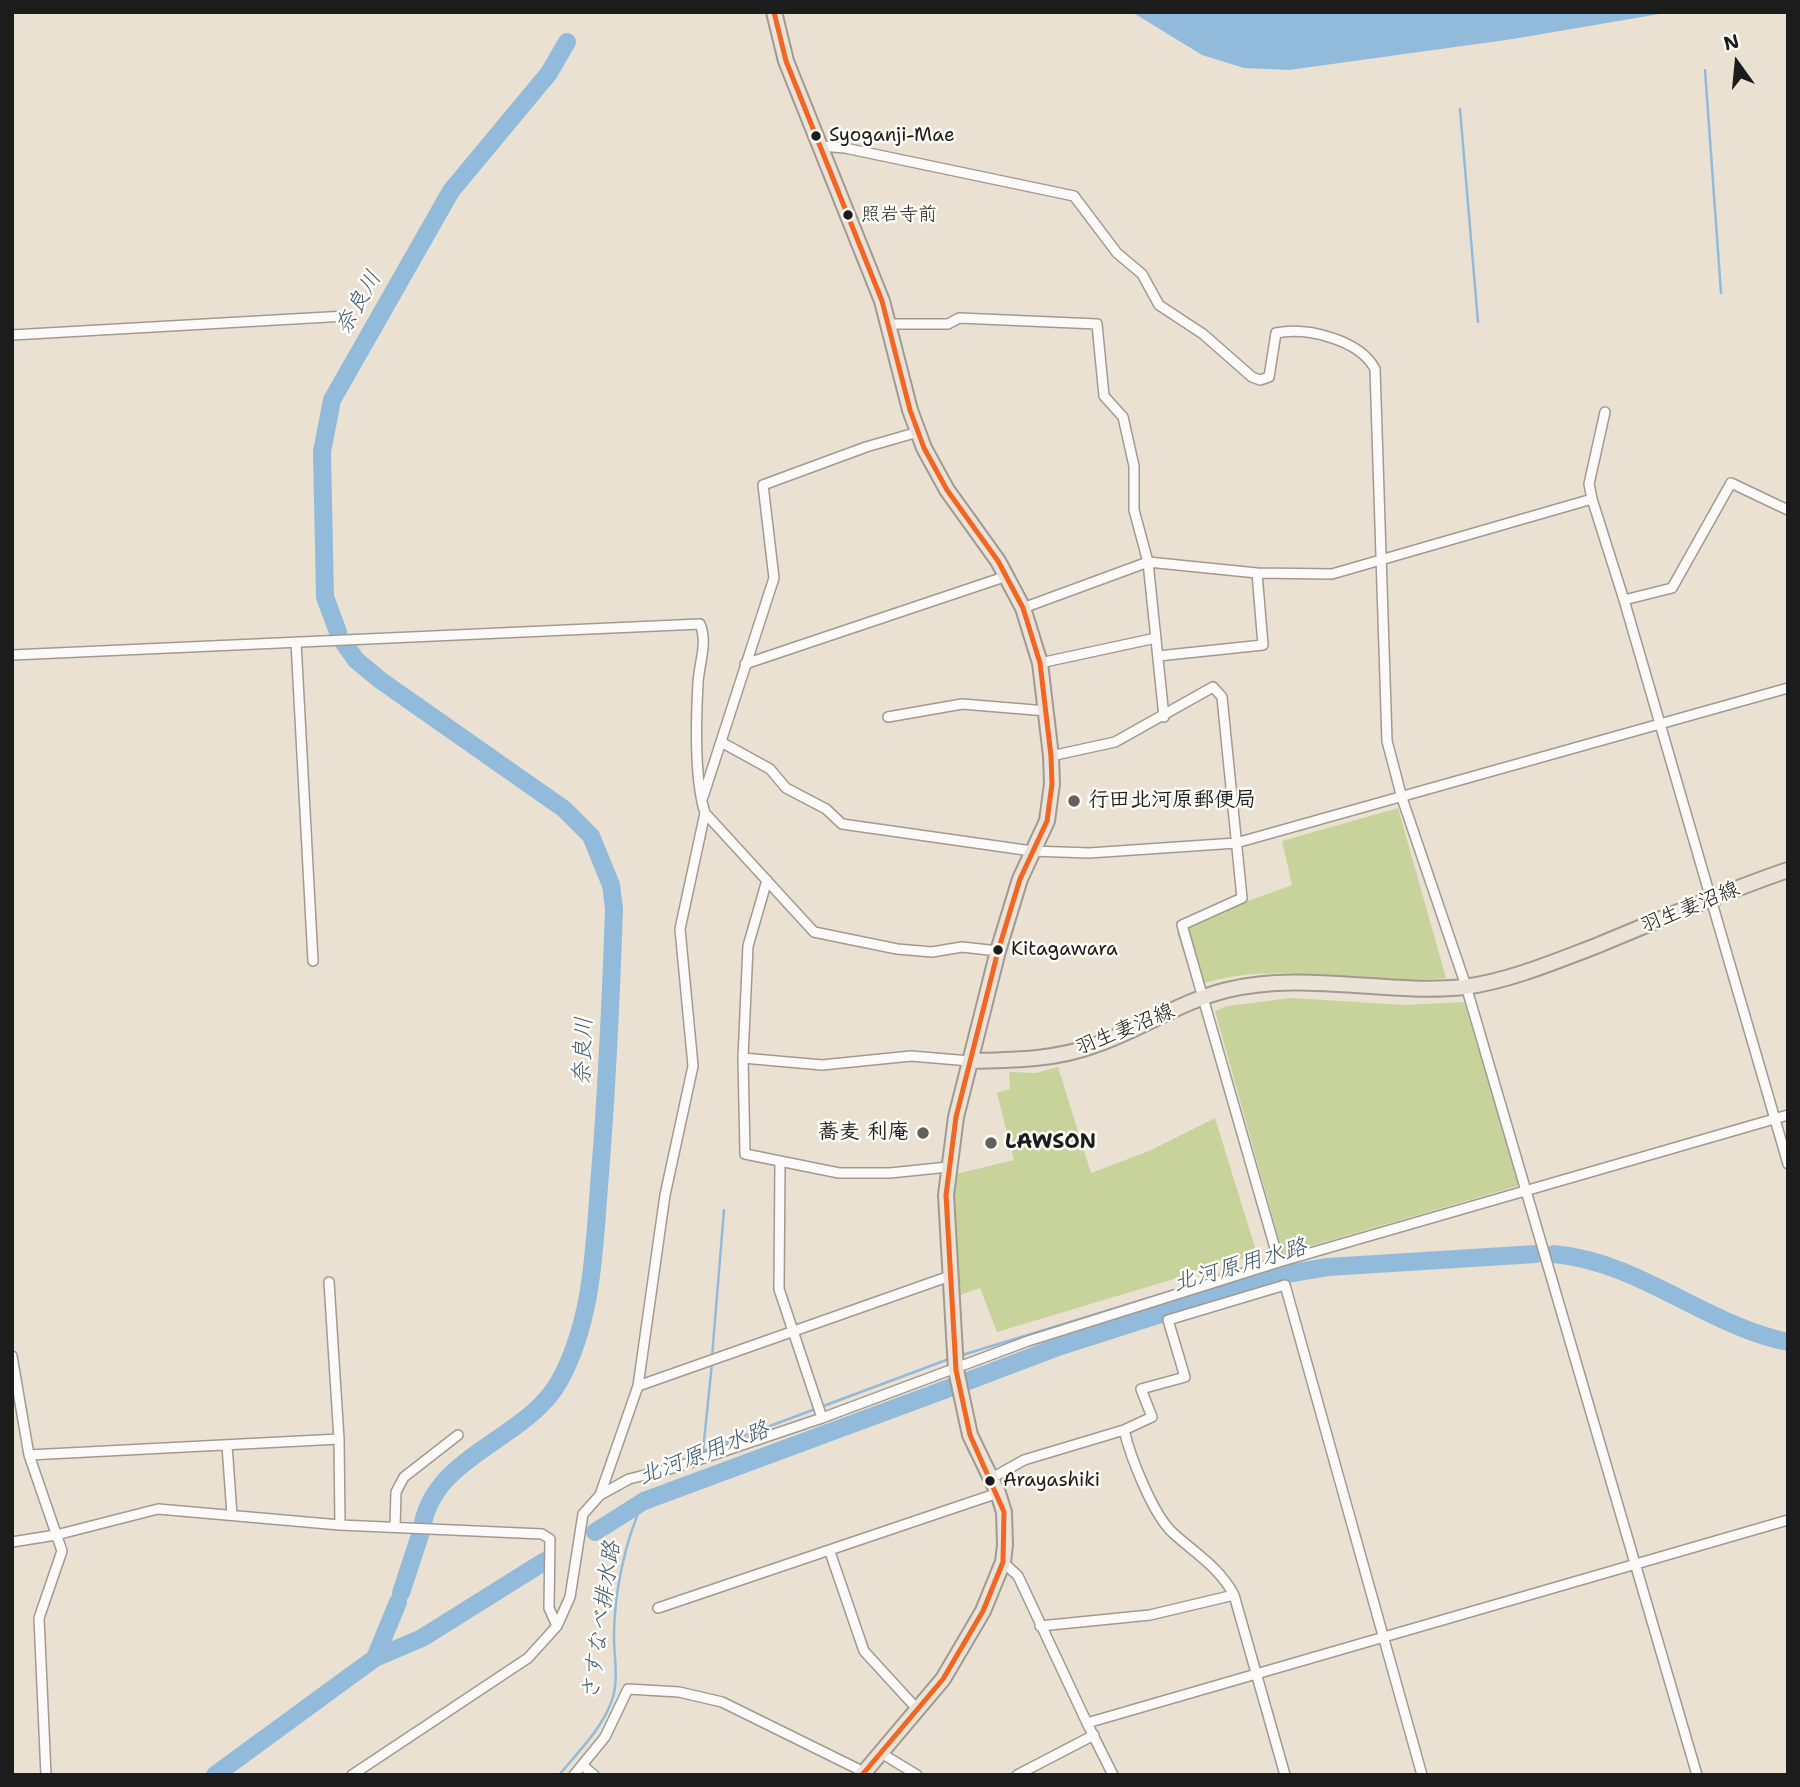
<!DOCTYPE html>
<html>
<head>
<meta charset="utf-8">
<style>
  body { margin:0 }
  #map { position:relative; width:1800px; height:1787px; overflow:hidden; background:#eae1d2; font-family:"Shantell Sans",sans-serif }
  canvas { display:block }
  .frame { position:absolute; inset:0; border:14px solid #1c1c1c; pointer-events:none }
  .north { position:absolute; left:1702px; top:28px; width:70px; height:70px; -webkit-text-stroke:5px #fdfcf7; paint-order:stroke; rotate:345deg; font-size:19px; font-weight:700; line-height:28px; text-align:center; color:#1c1c1c }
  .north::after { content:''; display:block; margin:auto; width:24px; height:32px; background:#1c1c1c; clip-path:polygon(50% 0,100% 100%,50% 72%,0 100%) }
</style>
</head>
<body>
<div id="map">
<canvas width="1800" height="1787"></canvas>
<div class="frame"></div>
<div class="north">N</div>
</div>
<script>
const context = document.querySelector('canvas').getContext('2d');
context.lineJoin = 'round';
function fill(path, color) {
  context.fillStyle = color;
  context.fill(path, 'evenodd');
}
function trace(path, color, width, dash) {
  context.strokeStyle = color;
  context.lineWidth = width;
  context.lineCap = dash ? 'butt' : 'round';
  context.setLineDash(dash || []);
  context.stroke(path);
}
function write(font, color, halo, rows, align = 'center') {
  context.font = font + ' "Shantell Sans","Klee One",sans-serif';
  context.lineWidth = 5;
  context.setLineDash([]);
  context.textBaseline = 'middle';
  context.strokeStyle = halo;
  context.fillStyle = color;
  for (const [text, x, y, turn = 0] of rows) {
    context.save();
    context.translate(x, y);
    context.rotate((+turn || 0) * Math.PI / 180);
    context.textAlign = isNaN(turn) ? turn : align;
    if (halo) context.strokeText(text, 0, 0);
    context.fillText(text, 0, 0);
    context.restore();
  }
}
fill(new Path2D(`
  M1398,808L1446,978C1428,979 1410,981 1392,980C1321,979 1264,962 1195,986L1177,933L1182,925L1292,885L1282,841Z
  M1292,998L1404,1005L1464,1002L1521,1185L1283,1254L1215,1011L1227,1006Z
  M1058,1067L1091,1173L1149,1151L1215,1118L1257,1254L997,1332L980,1288L958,1296L952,1175L1014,1160L997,1093L1010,1089L1009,1072L1036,1073Z`), '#c7d39b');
fill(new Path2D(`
  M1132,12H1671L1513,39L1289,70L1244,68L1202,55Z`), '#92bbdb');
trace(new Path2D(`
  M1705,70L1721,293
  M1460,109L1478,322
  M959,1356L1237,1271
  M712,1357L724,1210
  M712,1363L703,1451L949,1359
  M559,1775C578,1752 602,1729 612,1700C619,1680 614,1658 614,1636C614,1595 625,1538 644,1501`), '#92bbdb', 2.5);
trace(new Path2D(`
  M338,632L325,597L322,452L332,400L451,191L549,73L567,42
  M344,643L356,660L380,680L564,809L591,836L611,885L614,909C611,998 607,1086 600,1174C594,1245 594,1317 560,1380C528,1439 438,1453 423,1523
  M1554,1254C1640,1262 1705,1325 1788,1342
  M968,1381L1055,1348L1286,1274L1328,1267L1536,1254
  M595,1532L644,1501L952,1387
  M401,1593L421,1532
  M375,1658L398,1602
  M215,1775L375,1658L422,1638L545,1561`), '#92bbdb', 18);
const minor = new Path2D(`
  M820,146L845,148L1074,196L1117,253L1142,274L1159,305L1203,334L1252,377L1260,380L1269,377L1276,333C1306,327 1359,339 1375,369L1387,741L1402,798L1466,986L1697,1775
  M888,324H948L959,318L1097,324L1104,396L1123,417L1134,466V510L1148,562L1164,717
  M12,335L346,316
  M1592,499L1589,484L1605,412
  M1624,600L1672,588L1731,483L1788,510
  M1023,608L1148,562L1257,573L1332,574L1592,499L1624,600L1788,1164
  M296,642L313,961
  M12,655L700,624C708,643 699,663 698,683C696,719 694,779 705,813
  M1158,656L1263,645L1257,573
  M1040,663L1156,638
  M745,664L1007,576
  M888,717L962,704L1047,711
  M721,742L770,769L786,788L826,809L842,824L1032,851L1089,853L1236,843L1788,688
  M1051,756L1115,742L1213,687L1222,697L1242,898L1182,925L1279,1262
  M703,797L774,578L763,485L866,447L918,432
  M767,880L748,946L743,1058L822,1065L911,1056L970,1061
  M743,1058L745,1154L839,1173H890L948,1167
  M780,1162L779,1289L822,1418
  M329,1282L339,1439L340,1525
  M12,1356L29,1455L62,1551L39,1618L46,1775
  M638,1386L950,1276
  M1124,1430L1152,1417L1141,1389L1185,1377L1168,1320L1285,1285L1422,1775
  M227,1445L232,1515
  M29,1455L339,1439
  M992,1478L1024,1460L1124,1430C1130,1456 1153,1515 1173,1533C1196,1554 1219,1567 1234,1595L1285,1775
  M600,1495L638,1386L665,1195L693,1066L680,929L705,813L814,932L897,949L932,952L962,947L998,951
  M395,1527L396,1492L404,1477L458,1435
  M12,1542L56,1535L158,1509L340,1525L542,1534L550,1539L549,1608L557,1626
  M830,1552L864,1651L918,1710
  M1003,1562L1018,1576L1087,1723L1788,1520
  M658,1608L998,1493
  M1040,1626L1150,1615L1234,1595
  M1087,1723L1113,1775
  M881,1753L917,1775
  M582,1765L594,1775
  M352,1775L528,1658L557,1626L570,1597L583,1514L600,1495L629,1479L677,1467L822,1418L1028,1341L1279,1262L1788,1115
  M574,1775L605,1737L628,1689L679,1692L722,1702L864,1772
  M1017,1775L1094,1735`);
const primary = new Path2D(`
  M774,12L786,61L882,301L910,410L924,448L947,490L998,561L1023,608L1040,663L1051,756L1052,784L1047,821L1020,879L998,951L956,1117L946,1195L956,1370L970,1435L998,1493L1004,1512L1005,1545L1003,1562L983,1611L943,1679L862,1775
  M970,1061C1013,1060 1055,1060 1095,1045C1140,1030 1181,1001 1227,990C1304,971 1386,995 1464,987C1509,981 1554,962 1596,946C1659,920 1723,892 1788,870`);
trace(minor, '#a09a92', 12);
trace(primary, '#a09a92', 18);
trace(minor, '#fcfaf8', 9);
trace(primary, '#ebe3d7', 14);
trace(new Path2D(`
  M774,12L786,61L882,301L910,410L924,448L947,490L998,561L1023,608L1040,663L1051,756L1052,784L1047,821L1020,879L998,951L956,1117L946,1195L956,1370L970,1435L1004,1512L1003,1562L983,1611L943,1679L862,1775`), '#f26522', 5);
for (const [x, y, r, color] of [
  [816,136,6,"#1c1c1c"],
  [848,215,6,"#1c1c1c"],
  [1074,801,7,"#64615c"],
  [998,950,6,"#1c1c1c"],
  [923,1133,7,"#64615c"],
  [991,1143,7,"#64615c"],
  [990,1481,6,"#1c1c1c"]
]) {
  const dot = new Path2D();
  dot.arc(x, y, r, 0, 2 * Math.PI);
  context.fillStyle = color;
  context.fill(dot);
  trace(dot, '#fdfcf7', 2.5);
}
write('19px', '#1c1c1c', '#fdfcf7', [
  ["Syoganji-Mae",829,136],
  ["照岩寺前",861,215],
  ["Kitagawara",1011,950],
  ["Arayashiki",1003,1481]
], 'left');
write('bold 21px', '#1c1c1c', '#fdfcf7', [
  ["行田北河原郵便局",1088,801],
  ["蕎麦 利庵",909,1133,"right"],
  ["LAWSON",1005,1143]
], 'left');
write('21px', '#1c1c1c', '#fdfcf7', [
  ["羽生妻沼線",1690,908,-22],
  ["羽生妻沼線",1125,1030,-22]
]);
write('italic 23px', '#405c74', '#fdfcf7', [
  ["奈良川",359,303,-60],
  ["奈良川",584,1051,-88],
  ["北河原用水路",1240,1266,-16],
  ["北河原用水路",704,1454,-21],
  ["さすなべ排水路",602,1621,-82]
]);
</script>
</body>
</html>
